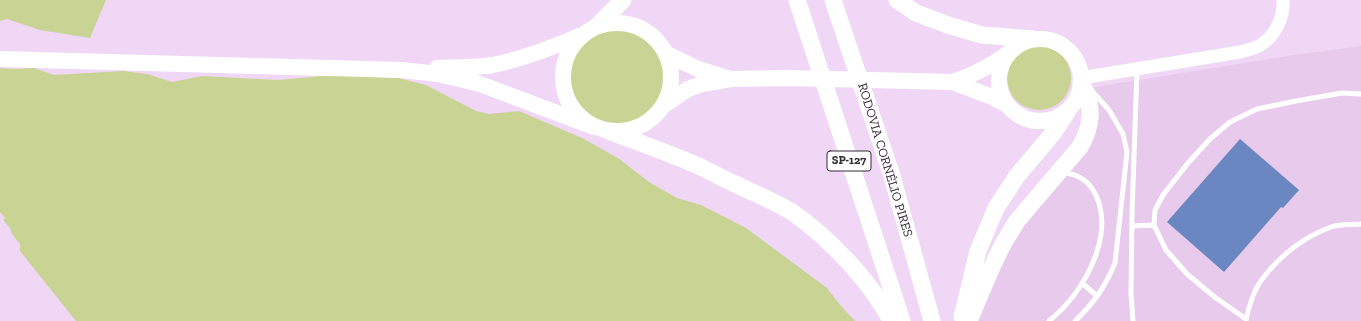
<!DOCTYPE html>
<html>
<head>
<meta charset="utf-8">
<style>
  body { margin:0 }
  canvas { display:block; background:#f0d7f5 }
</style>
</head>
<body>
<canvas width="1361" height="321"></canvas>
<script>
const context = document.querySelector('canvas').getContext('2d');
context.lineJoin = 'round';
function fill(path, color) {
  context.fillStyle = color;
  context.fill(path, 'evenodd');
}
function trace(path, color, width, dash) {
  context.strokeStyle = color;
  context.lineWidth = width;
  context.lineCap = dash ? 'butt' : 'round';
  context.setLineDash(dash || []);
  context.stroke(path);
}
function write(font, color, halo, rows, align = 'center') {
  context.font = font + ' "Zilla Slab",serif';
  context.lineWidth = 4;
  context.setLineDash([]);
  context.textBaseline = 'middle';
  context.strokeStyle = halo;
  context.fillStyle = color;
  for (const [text, x, y, turn = 0] of rows) {
    context.save();
    context.translate(x, y);
    context.rotate((+turn || 0) * Math.PI / 180);
    context.textAlign = isNaN(turn) ? turn : align;
    if (halo) context.strokeText(text, 0, 0);
    context.fillText(text, 0, 0);
    context.restore();
  }
}
fill(new Path2D(`
  M1361,46V321H978L988,286L1018,231L1091,146L1095,136L1097,122L1095,87L1294,55Z`), '#e8caed');
fill(new Path2D(`
  M0,0H106L90,38L40,30L7,19L0,21Z
  M570 77a47 47 0 1 1 94 0a47 47 0 1 1-94 0Z
  M1007 78a32 32 0 1 1 64 0a32 32 0 1 1-64 0Z
  M0,68L16,69L34,68L54,75L123,71L147,74L172,82L202,76L277,80L334,75L398,78L426,85L476,111L489,114L519,111L582,138L618,158L649,182L677,198L701,205L746,228L827,288L840,305L855,321H76L20,251V244L12,234L10,228L3,220L5,218L0,212Z`), '#c9d394');
fill(new Path2D(`
  M1240,139L1299,190L1283,208L1281,207L1224,272L1167,222Z`), '#6a87c1');
trace(new Path2D(`
  M1132,226L1154,225
  M1082,283L1097,296
  M1246,319L1216,298L1187,274L1166,250L1154,225L1155,210L1163,195L1188,163L1210,139L1230,122L1257,109L1296,101L1342,93L1361,94
  M1246,320C1249,306 1254,289 1263,278C1280,256 1304,237 1331,227C1340,224 1352,225 1361,224
  M1049,321C1081,295 1111,245 1099,203C1095,191 1089,181 1077,176C1072,174 1067,173 1062,172
  M1075,321C1094,303 1105,287 1115,263L1127,152L1123,134L1109,110L1092,91
  M1133,321L1131,294L1132,214L1137,70`), '#fff', 5);
trace(new Path2D(`
  M1081,78L1240,52C1246,50 1253,49 1259,46C1275,37 1284,18 1283,0`), '#fff', 13);
trace(new Path2D(`
  M563 77a54 54 0 1 1 108 0a54 54 0 1 1-108 0Z
  M999 80a41 41 0 1 1 82 0a41 41 0 1 1-82 0Z
  M667,54L698,69L727,78
  M0,59L401,70L438,74L480,84L594,127
  M437,68C455,67 475,68 493,65C523,59 551,48 579,36
  M953,82C973,75 990,67 1007,54
  M663,106L688,89L702,84L731,79L788,78L953,82L992,97L1007,105`), '#fff', 16);
trace(new Path2D(`
  M797,0L902,321
  M833,0L892,176L932,321
  M897,0L916,13L948,25L982,35L1033,39
  M597,26L623,0
  M609,131C637,142 666,152 694,164C708,170 721,178 735,184C754,193 774,201 792,212C828,237 871,281 891,321
  M962,317L978,251L996,208L1017,176L1054,132L1067,112
  M969,321L991,269L1003,244L1017,221L1080,147C1093,124 1094,106 1081,83`), '#fff', 17);
for (const [x, y, w] of [
  [849,161,44]
]) {
  const box = new Path2D();
  box.roundRect(x - w / 2, y - 10, w, 20, 3);
  context.fillStyle = '#fff';
  context.fill(box);
  trace(box, '#372d38', 1);
}
write('bold 12px', '#372d38', null, [
  ["SP-127",849,161]
]);
write('13px', '#372d38', '#fff', [
  ["RODOVIA CORNÉLIO PIRES",885,160,73]
]);
</script>
</body>
</html>
